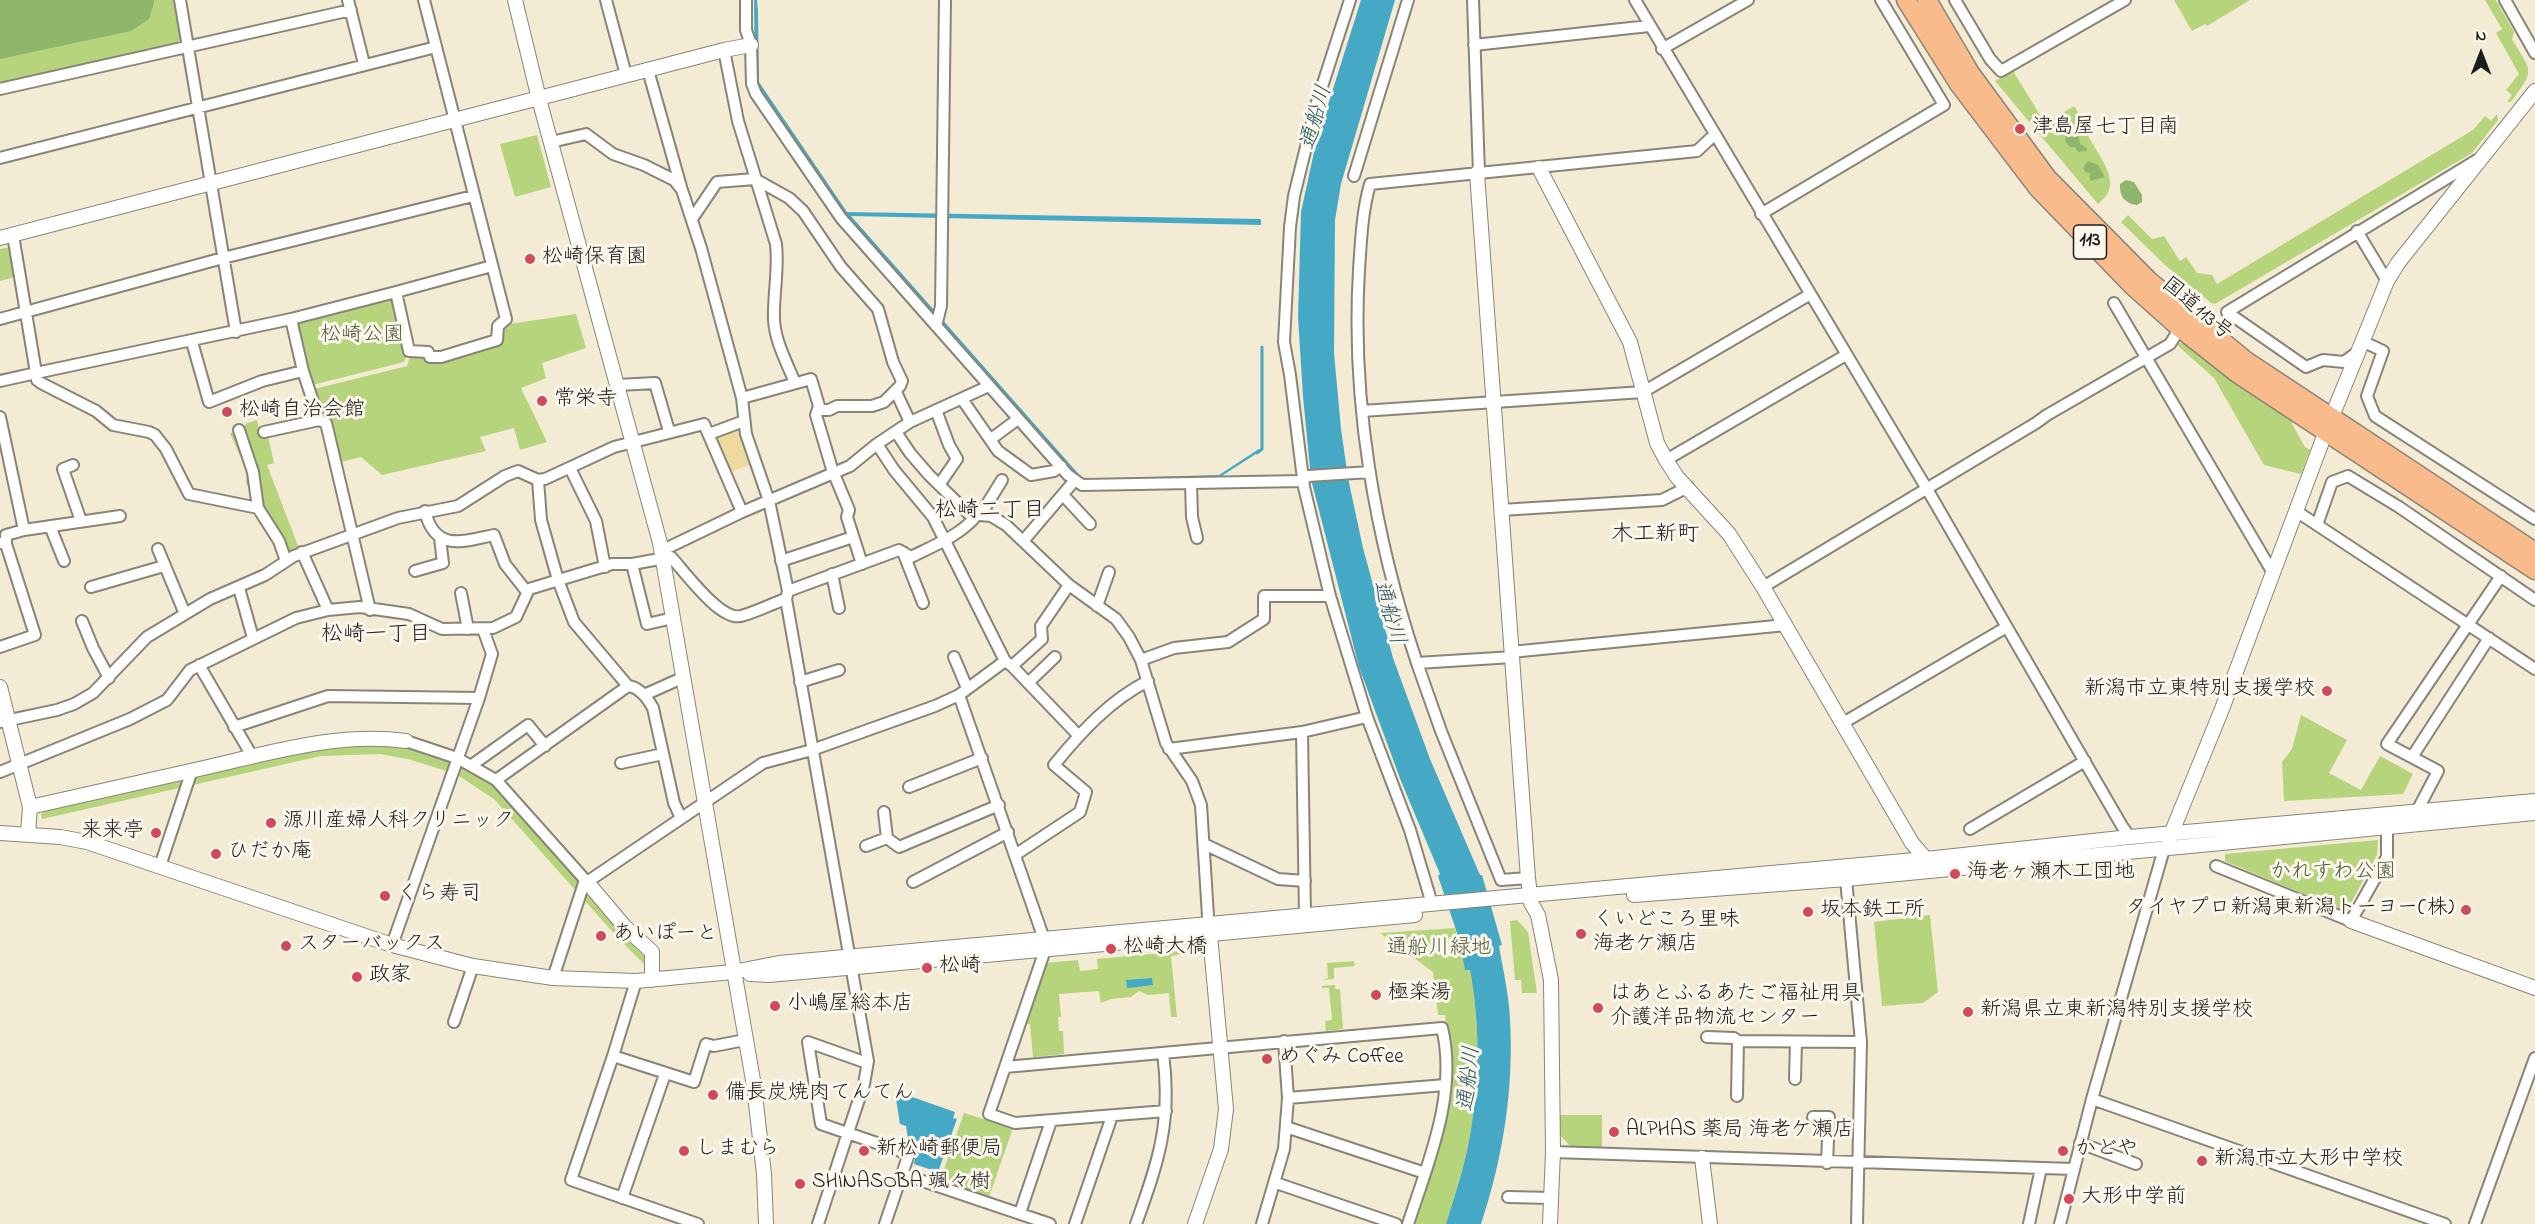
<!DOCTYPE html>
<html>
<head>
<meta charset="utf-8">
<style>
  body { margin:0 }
  #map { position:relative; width:2535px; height:1224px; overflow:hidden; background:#f4ebd4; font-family:"Indie Flower",sans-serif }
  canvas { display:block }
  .north { position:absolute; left:2451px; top:24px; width:60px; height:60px; -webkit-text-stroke:4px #fbf7ec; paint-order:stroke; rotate:0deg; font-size:16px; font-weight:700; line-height:24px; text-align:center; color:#1c1c1c }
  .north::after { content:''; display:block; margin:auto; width:21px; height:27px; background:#1c1c1c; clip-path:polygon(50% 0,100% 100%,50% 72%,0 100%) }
</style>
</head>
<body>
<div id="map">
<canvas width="2535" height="1224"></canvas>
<div class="north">N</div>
</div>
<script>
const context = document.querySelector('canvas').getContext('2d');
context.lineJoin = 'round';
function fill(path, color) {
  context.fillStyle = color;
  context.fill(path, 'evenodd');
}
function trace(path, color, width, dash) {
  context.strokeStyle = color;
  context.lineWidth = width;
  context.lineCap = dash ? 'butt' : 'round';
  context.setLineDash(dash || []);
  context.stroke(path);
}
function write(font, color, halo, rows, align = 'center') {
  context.font = font + ' "Indie Flower","Klee One",sans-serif';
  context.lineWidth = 6;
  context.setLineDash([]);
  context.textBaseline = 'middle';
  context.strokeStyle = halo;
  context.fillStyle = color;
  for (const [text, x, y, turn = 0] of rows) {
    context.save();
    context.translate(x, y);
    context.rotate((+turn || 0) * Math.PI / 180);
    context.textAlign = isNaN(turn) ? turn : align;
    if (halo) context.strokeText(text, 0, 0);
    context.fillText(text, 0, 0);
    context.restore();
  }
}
fill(new Path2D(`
  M0,0H180L187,45L0,89Z
  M2174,0H2250L2207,26L2205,24L2192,31Z
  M2485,0H2496L2514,32L2512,39C2533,75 2535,68 2511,102H2507L2512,95L2506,90L2519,74L2496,33L2502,29Z
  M2013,71L2045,123L2074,106C2081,116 2084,124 2088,135C2098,157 2126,183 2098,204L1995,81Z
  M2497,114L2498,120L2472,153L2215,304L2211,303L2165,265L2121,222L2128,215L2152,239L2164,236L2180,261L2186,257L2197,273L2212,275L2217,284L2473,130L2485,116L2491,121Z
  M537,135L551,187L515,197L500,144Z
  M10,247L15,277L0,281V249Z
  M396,292L409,351L404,362L308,386L291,319Z
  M576,314L586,348L542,363L546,378L521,388L547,442L520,450L514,428L480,437L486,451L382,475L361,457L341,462L331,423L325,419L314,389L407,366L410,356H421L430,364L503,342V325Z
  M2184,342L2295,419L2292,424L2305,447L2310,450L2301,474L2264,465L2214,378L2176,344Z
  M257,420L261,438L268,436L274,463L267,465L300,551L288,557L246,483L247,472L230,433L245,428V424Z
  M2301,715L2347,740L2329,773L2361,790L2380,756L2413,774L2403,794L2284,801L2282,762L2292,749Z
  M387,741L434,752L491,782L648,954V964H644L618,938L494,799L456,774L408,759L380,754L321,756L42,819L41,815L44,808L302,749Z
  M2378,840L2377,855L2346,912L2225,861V854Z
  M1930,915L1938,992L1923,1003L1882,1006L1874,922Z
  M1517,920L1528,932L1537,993H1522L1521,980H1515L1510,921Z
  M1455,928L1466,970L1470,969C1480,1023 1480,1081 1470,1135C1465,1165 1455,1195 1446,1224H1411L1425,1174L1448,1053L1445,1015H1438L1433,972L1380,933Z
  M1183,951V954L1171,956L1177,1017H1171L1169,993L1148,995L1139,991L1131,997L1111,999L1101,1003L1099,991L1059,994L1061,1017H1058L1059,1031H1063L1064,1054L1033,1057L1030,1024H1027L1026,1018L1045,963L1078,960L1080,971L1098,969L1097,959Z
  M1354,961L1355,966L1334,968V979L1322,980L1328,978L1327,963Z
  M1335,985V989H1340L1343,1029L1326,1031L1325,1021L1332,1020L1329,988H1322V986Z
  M964,1113L1013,1128L989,1197L940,1180Z
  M1560,1115H1602V1148L1571,1147L1560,1135Z`), '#b6d47b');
fill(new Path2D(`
  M0,0H154V3L149,19L131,31L0,59Z
  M2071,132L2078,134L2080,144L2087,148V151L2078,152L2075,147H2070L2065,141L2066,135Z
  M2088,161L2098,165L2105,177L2090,181V173L2085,172L2083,168Z
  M2126,180L2134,182L2142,195V202L2137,205C2125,204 2119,196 2120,184Z`), '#90b66b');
fill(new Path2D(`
  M742,424L754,463L729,473L712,435Z`), '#eeda9e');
fill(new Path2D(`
  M754,0H757L758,11L759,82L847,212L1261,219V225L851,216L1083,479L1219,475L1259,449V452L1220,477L1082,481L843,212L755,83Z
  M1361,0H1395L1341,184L1335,220L1334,353L1341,429L1348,478L1363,548L1393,658L1430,759L1480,875H1482L1502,945L1499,946C1503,970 1509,995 1510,1019C1514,1089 1503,1158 1481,1224H1446C1455,1195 1465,1165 1470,1135C1480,1082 1480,1023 1470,970H1465L1459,939L1438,876L1440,874L1401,781L1359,667L1311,479L1303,396L1298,317L1301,212L1316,143Z
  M1152,978L1153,985L1127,988L1126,980Z
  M898,1092L955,1112L953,1118L957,1119L938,1172L914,1164L917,1150L909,1146L906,1126L900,1124L895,1093Z`), '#45a9c5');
trace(new Path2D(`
  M1257,453L1262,449V347`), '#45a9c5', 3);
const minor = new Path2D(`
  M180,0L236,332
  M348,0L364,64
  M606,0L626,75
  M746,0V30L751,45L752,84L756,94L841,218L1068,475L1082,485L1302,481L1308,476L1370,472
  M1473,0L1479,173
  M1635,0L1927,489L2122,826L2130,837
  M1955,0L1990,59L2001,71L2125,0
  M2505,0L2535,53
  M1474,45L1649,26
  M1662,49L1748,0
  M724,50L738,121L776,244C779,270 773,295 774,320C775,341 787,363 795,383
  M648,70L681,187
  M0,89L351,10
  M0,158L436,47
  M1354,176L1408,0
  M1761,214L1944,105L1881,0
  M692,219L717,182L755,179L789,198L803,211L841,267L878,309L893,362L902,381L900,386L884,402L872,406H837L829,410H818
  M2357,231L2387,281
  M13,235L36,373L291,319
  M396,292L492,266
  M2114,303L2273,573
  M0,319L223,258L473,196
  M936,326L941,306L945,0
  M192,342L209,402L262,381L303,371
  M2364,342L2383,351L2367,396L2375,416L2535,519
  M2359,351L2344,362L2323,360L2306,367L2227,312L2477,160
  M0,381L36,373L37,380L41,383L96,411L113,425L149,432L155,435L166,449L189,494L258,508L279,541L286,561
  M618,385L655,383L669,431
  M896,392L910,422
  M742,398L811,379L819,406L816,415L832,469L849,510L847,517L862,564
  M962,399L998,451L1031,475L1054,471L1061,466
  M936,410L949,445L957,459L939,485
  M1362,411L1643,392L1809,295
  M0,417L24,530L6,535V544
  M239,430L253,472L258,508
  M264,432L319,420
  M896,432L910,453L929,475L969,514L991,516L1006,525L1069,585L1116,619L1129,637L1141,660L1166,743L1192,781L1201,805L1209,932
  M709,434L744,421
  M991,439L1018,419
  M877,444L894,470L933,517L1005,661
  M1666,460L1846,355
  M73,465L63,469L81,521
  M570,468L596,521L605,567
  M538,480L541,520L558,580L574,622L628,686C639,687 648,699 653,708L674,803L681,818
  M1191,483L1192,517L1197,538
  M1063,495L1090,524
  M1501,510L1662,500L1688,487
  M425,511C435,553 464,541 494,535L505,564L527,592
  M2296,511L2535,669
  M981,514L1002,480
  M2317,525L2332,482L2348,476L2399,507L2535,600
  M50,526L64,561
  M24,530L120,516
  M1024,540L1075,480
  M158,549L185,614
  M661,551L742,512L850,466L877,444L910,422L989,386
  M302,552L328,610
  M903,552L923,603
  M781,561L853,537
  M632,564L647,624L673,618
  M415,571L443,563L440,538
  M832,574L839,608
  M91,587L164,566
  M1763,587L2036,423L2047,415L2170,344L2180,328
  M239,588L253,638
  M788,591L899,550L911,557C933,546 961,535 976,516
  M461,593L468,629
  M786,599L868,1061L864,1084L818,1224
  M1097,606L1109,572
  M370,610L327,427L326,423L319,420L303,371L291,319L396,292L409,351L428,352L430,357H441L497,340L498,326L506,319L424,0
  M82,621L93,648L109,678
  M0,647L35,635L6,544L0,543
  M1511,652L1786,625
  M954,657L967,688
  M1513,657L1417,663C1375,538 1351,402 1359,270C1361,241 1362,212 1370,184L1697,151L1714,135
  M1141,660L1174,648L1228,642L1264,619V596H1330
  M1417,663L1441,731L1501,880L1528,878
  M199,665L252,756
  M1012,666L1078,735
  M800,682L839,670
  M1028,683L1055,657
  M644,695L682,678
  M959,695L1044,939L1045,950L989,1114L1015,1123L1166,1111
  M1367,717L1410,830L1432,904
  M0,722L57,710L74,704L93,693L147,637L210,599L265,575L294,556L398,518L458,506L505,476L518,471L538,480L545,479L614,447L704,424L742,512
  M1843,723L2005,628
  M234,727L328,696L479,698
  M1302,732L1305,916
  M406,741L457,758L496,780L587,882L763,763L812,750L935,706L959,695L1005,661L1012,666L1042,639L1041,626L1069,585
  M1169,749L1302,732L1367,717L1330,596L1304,487L1290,375L1284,342L1290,227L1294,196L1317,102L1350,0
  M2412,757L2489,638
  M621,763L663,754
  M472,765L528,725L545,746
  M0,772L130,719L167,700L190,670L296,618L328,610L360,607L409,614L442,629L493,628L516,617L529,589L612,564H632L671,557C685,572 720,621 741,616C756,612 771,604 786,599L788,591L769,501L746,434L742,398L701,248L682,190L674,180L644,165L613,154L586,134L551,142
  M496,780L628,686
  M909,787L982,758
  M2417,811L2438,771L2387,744L2501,576
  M884,812L887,838
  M1970,829L2085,761
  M1204,844L1278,879L1305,881
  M866,846L887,838L899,847L999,805
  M1015,855L1080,812L1086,792L1054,765C1081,732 1110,700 1148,681
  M160,866L192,770
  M2216,866L2351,921L2387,857V826
  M1846,879L1861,1042L1857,1224
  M913,882L1008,832
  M392,945L479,698L492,654L483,629
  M553,978L585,880
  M636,981L613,1056L571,1180L698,1224
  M454,1022L473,966
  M1707,1037L1734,1038L1738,1041L1861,1042
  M613,1056L694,1082L706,1044L714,1046L745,1040
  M867,1063L808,1042L821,1124L909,1154L902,1174
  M1005,1067L1442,1028C1458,1093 1428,1163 1408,1224
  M1795,1079L1796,1042
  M1737,1096L1738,1041
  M1288,1098L1445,1085
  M2092,1099L2445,1224
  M1813,1117H1829L1827,1163
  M1286,1127L1425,1173
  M2080,1143L2136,1164
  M1553,1152L2073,1169
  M1276,1183L1396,1224
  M1508,1197L1551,1198
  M622,1198L665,1074
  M1020,1213L1051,1121
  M885,1224L902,1174L1050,1224
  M1075,1224L1112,1116
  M1136,1224C1159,1160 1172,1121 1163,1053
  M1262,1224L1284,1149L1288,1098L1284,1041
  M2029,1224L2041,1168
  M2060,1224L2092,1099L2164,849
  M2475,1224L2535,1058`);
const tertiary = new Path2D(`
  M515,0L539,99L660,543L754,1086L764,1174L766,1224
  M1539,168L1630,342L1657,443L1666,460L1677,477L1729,534L1763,587L1912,843L1926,859
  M1477,173L1528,878L1531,903L1538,915L1551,980L1553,1152L1550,1224
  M0,238L724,50L751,45
  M0,687L30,807L28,834
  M30,807C90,794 149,780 208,767C273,752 339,732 406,741
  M0,833L60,837L87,842L392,945L473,966L553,978L636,981L733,972L779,963L1926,859L2130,837L2535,801
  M2169,839L2222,709L2326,431L2387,281L2398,263L2535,91
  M587,882L625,927L652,952V980
  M1634,895L1846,879L2535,813
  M2351,921L2535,988
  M750,974L769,975L857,967L1415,915
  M1702,1158L1710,1224
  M1195,1224L1221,1149L1226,1109L1210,935`);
const trunk = new Path2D(`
  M1906,0L1959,84L2038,188L2133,286L2180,328L2237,373L2535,570
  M1927,0L1970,73L2047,178L2149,281L2246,361L2535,552`);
trace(minor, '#888478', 14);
trace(tertiary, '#888478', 16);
trace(trunk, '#888478', 21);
trace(minor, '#fff', 10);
trace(tertiary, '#fff', 14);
trace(trunk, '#fabb8c', 18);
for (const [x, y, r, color] of [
  [2020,129,6,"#d1495b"],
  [530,259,6,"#d1495b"],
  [542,401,6,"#d1495b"],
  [227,412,6,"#d1495b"],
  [2327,691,6,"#d1495b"],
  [271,823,6,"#d1495b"],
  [156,833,6,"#d1495b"],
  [216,854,6,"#d1495b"],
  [1955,874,6,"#d1495b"],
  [385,896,6,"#d1495b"],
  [2466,910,6,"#d1495b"],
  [1808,912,6,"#d1495b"],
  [1581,934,6,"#d1495b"],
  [601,936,6,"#d1495b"],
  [286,946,6,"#d1495b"],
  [1111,949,6,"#d1495b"],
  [927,968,6,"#d1495b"],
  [357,977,6,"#d1495b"],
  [1376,995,6,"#d1495b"],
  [775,1006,6,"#d1495b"],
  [1598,1008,6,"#d1495b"],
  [1968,1012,6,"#d1495b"],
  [1267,1059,6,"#d1495b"],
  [713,1095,6,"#d1495b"],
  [1614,1132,6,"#d1495b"],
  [684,1151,6,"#d1495b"],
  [864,1151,6,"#d1495b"],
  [2063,1151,6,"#d1495b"],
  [2202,1161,6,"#d1495b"],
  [800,1184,6,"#d1495b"],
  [2069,1199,6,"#d1495b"]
]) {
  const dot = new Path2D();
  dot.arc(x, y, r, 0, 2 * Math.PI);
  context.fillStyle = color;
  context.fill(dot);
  trace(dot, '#fbf7ec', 2);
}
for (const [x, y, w] of [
  [2090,242,33]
]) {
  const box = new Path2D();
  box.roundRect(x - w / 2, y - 17, w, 34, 4.5);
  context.fillStyle = '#fbf7ec';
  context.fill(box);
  trace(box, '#1c1c1c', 1.5);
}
write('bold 20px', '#1c1c1c', null, [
  ["113",2090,242]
]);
write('21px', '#1c1c1c', '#fbf7ec', [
  ["津島屋七丁目南",2032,129],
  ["松崎保育園",542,259],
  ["常栄寺",554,401],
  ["松崎自治会館",239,412],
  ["新潟市立東特別支援学校",2315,691,"right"],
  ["源川産婦人科クリニック",283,823],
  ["来来亭",144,833,"right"],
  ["ひだか庵",228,854],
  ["海老ヶ瀬木工団地",1967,874],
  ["くら寿司",397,896],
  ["タイヤプロ新潟東新潟トーヨー(株)",2454,910,"right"],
  ["坂本鉄工所",1820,912],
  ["くいどころ里味",1593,922],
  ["海老ケ瀬店",1593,946],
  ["あいぽーと",613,936],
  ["スターバックス",298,946],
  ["松崎大橋",1123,949],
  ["松崎",939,968],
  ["政家",369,977],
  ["極楽湯",1388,995],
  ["はあとふるあたご福祉用具",1610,996],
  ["介護洋品物流センター",1610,1020],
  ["小嶋屋総本店",787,1006],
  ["新潟県立東新潟特別支援学校",1980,1012],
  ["めぐみ Coffee",1279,1059],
  ["備長炭焼肉てんてん",725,1095],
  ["ALPHAS 薬局 海老ケ瀬店",1626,1132],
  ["しまむら",696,1151],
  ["新松崎郵便局",876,1151],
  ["かどや",2075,1151],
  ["新潟市立大形中学校",2214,1161],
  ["SHINASOBA 颯々樹",812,1184],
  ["大形中学前",2081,1199]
], 'left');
write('21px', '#1c1c1c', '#fbf7ec', [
  ["国道113号",2196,310,40]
]);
write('21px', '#525c3d', '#fbf7ec', [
  ["松崎公園",362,337],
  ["かれすわ公園",2333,874],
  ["通船川緑地",1439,950]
]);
write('italic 22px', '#2e5b68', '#fbf7ec', [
  ["通船川",1318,118,-74],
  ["通船川",1387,613,74],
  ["通船川",1471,1079,-84]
]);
write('22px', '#1c1c1c', '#fbf7ec', [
  ["松崎二丁目",990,512],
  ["木工新町",1655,536],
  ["松崎一丁目",376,636]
]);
</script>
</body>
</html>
